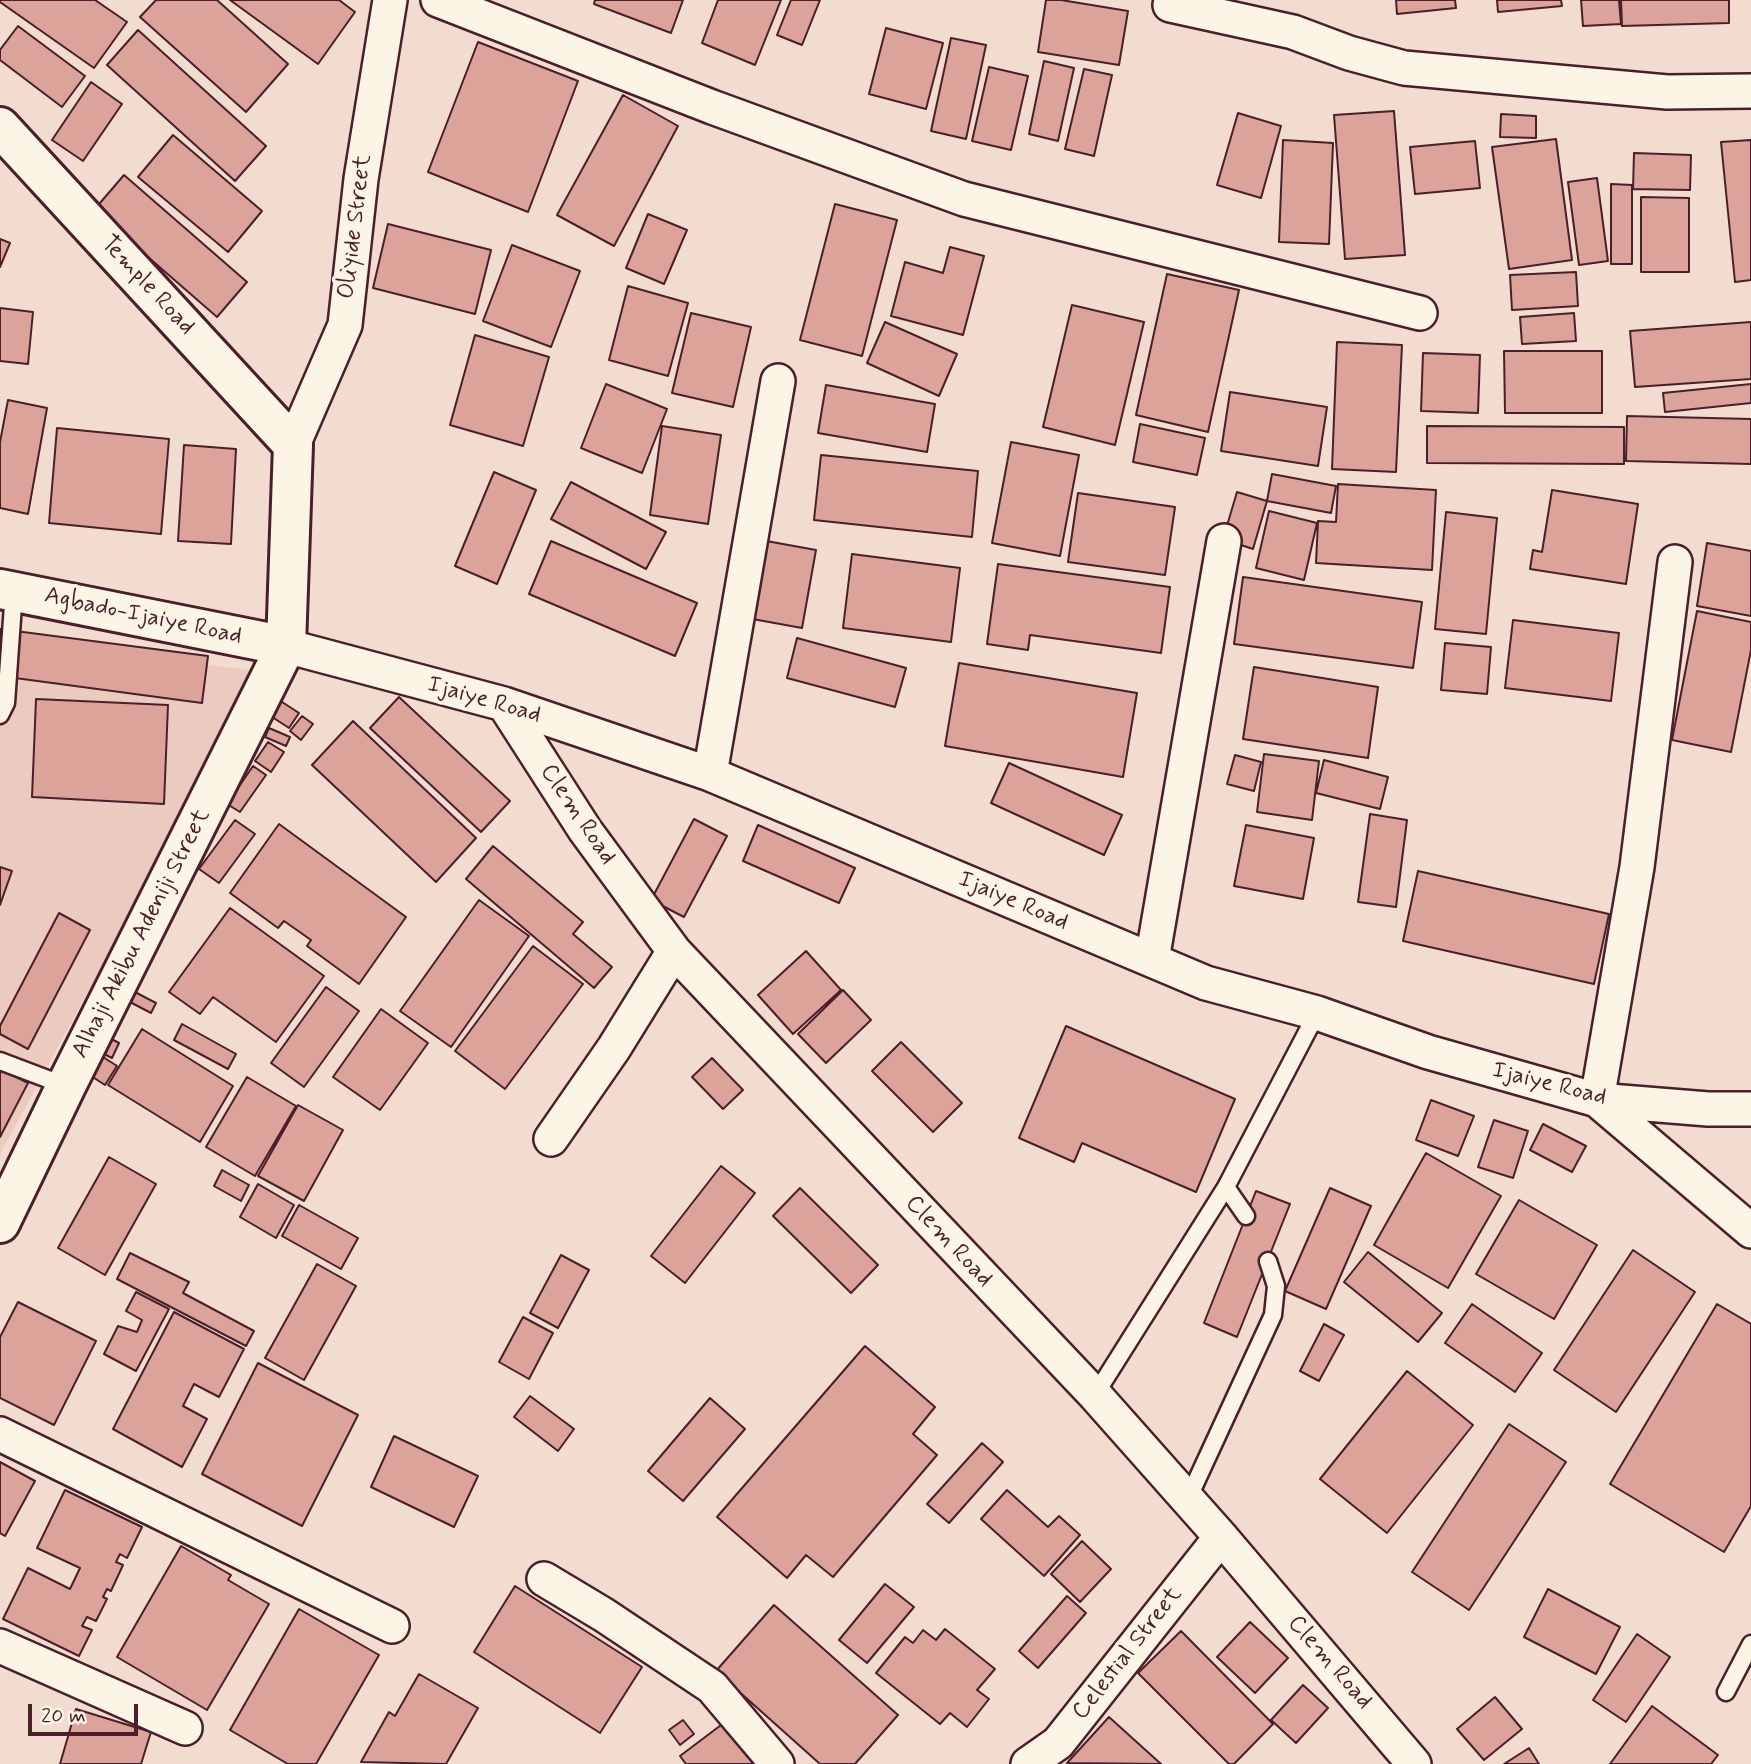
<!DOCTYPE html>
<html>
<head>
<meta charset="utf-8">
<style>
  body { margin:0 }
  #map { position:relative; width:1751px; height:1764px; overflow:hidden; background:#f2dccf; font-family:Mynerve,sans-serif }
  canvas { display:block }
  .scale { position:absolute; left:28px; top:1704px; width:110px; height:32px; box-sizing:border-box; border:4px solid #4a1f2b; border-top:0; padding-left:9px; font-size:21px; line-height:24px; white-space:nowrap; color:#4a1f2b; -webkit-text-stroke:5px #fcf5e5; paint-order:stroke }
</style>
</head>
<body>
<div id="map">
<canvas width="1751" height="1764"></canvas>
<div class="scale">20 m</div>
</div>
<script>
const context = document.querySelector('canvas').getContext('2d');
context.lineJoin = 'round';
function fill(path, color) {
  context.fillStyle = color;
  context.fill(path, 'evenodd');
}
function trace(path, color, width, dash) {
  context.strokeStyle = color;
  context.lineWidth = width;
  context.lineCap = dash ? 'butt' : 'round';
  context.setLineDash(dash || []);
  context.stroke(path);
}
function write(font, color, halo, rows, align = 'center') {
  context.font = font + ' Mynerve,sans-serif';
  context.lineWidth = 7;
  context.setLineDash([]);
  context.textBaseline = 'middle';
  context.strokeStyle = halo;
  context.fillStyle = color;
  for (const [text, x, y, turn = 0] of rows) {
    context.save();
    context.translate(x, y);
    context.rotate((+turn || 0) * Math.PI / 180);
    context.textAlign = isNaN(turn) ? turn : align;
    if (halo) context.strokeText(text, 0, 0);
    context.fillText(text, 0, 0);
    context.restore();
  }
}
fill(new Path2D(`
  M0,640L250,670L209,768L0,1154Z`), '#ebcbbf');
const building = new Path2D(`
  M0,0H95L127,22L94,68L0,2Z
  M156,0H217L288,64L246,112L140,17Z
  M230,0H339L355,12L318,64Z
  M595,0H683L671,33L594,4Z
  M718,0H781L755,65L702,43Z
  M791,0H820L802,45L777,35Z
  M1046,0H1061L1128,11L1119,65L1038,52Z
  M1396,0H1455L1456,8L1397,14Z
  M1497,0H1561L1562,6L1498,12Z
  M1581,0H1619L1621,24L1583,26Z
  M1621,0H1729V23L1622,26Z
  M18,26L85,76L62,107L0,60V50Z
  M886,28L943,43L926,109L869,94Z
  M138,30L266,146L235,181L107,65Z
  M951,38L986,45L966,139L931,131Z
  M478,42L578,81L528,212L428,172Z
  M1044,61L1074,68L1058,141L1029,134Z
  M989,67L1028,76L1011,150L972,141Z
  M1084,69L1112,75L1094,156L1065,149Z
  M91,82L122,104L83,161L52,140Z
  M623,95L678,126L614,246L557,215Z
  M1394,111L1405,255L1345,259L1334,115Z
  M1238,113L1281,126L1261,198L1217,185Z
  M1501,114L1536,116V138L1500,137Z
  M173,135L262,211L228,252L138,177Z
  M1556,139L1572,260L1509,269L1492,147Z
  M1283,140L1333,143L1329,244L1279,242Z
  M1751,140V280L1735,282L1721,142Z
  M1475,141L1480,188L1415,194L1410,147Z
  M1634,153L1691,155L1690,190L1633,189Z
  M124,175L247,282L217,317L94,210Z
  M1597,178L1608,261L1579,265L1568,182Z
  M1611,184L1632,185V264H1611Z
  M1641,197L1689,198V272H1641Z
  M835,204L897,220L862,356L800,340Z
  M648,214L687,230L664,284L626,268Z
  M388,224L491,250L475,314L373,288Z
  M0,239L10,243L0,267Z
  M512,245L580,271L551,347L483,321Z
  M950,247L984,256L963,335L891,316L905,262L943,273Z
  M1576,272L1578,306L1512,310L1510,275Z
  M1167,274L1239,290L1208,432L1136,415Z
  M628,286L688,303L668,376L609,360Z
  M1072,305L1144,322L1115,445L1043,427Z
  M0,308L33,312L28,364L0,361Z
  M691,313L751,327L733,407L672,393Z
  M1574,313L1576,341L1522,344L1520,317Z
  M885,322L957,354L939,396L867,363Z
  M1751,322V379L1635,387L1630,331Z
  M475,335L549,357L523,446L450,425Z
  M1337,342L1402,345L1396,472L1332,469Z
  M1504,351H1602V413H1505Z
  M1423,353L1480,355L1478,413L1421,411Z
  M606,384L667,409L642,473L581,448Z
  M1751,384V403L1665,412L1663,393Z
  M826,385L935,404L927,452L818,433Z
  M1230,392L1327,407L1318,466L1221,451Z
  M8,400L47,408L28,514L0,508V442Z
  M1627,416L1751,419V464L1626,461Z
  M1140,424L1205,438L1197,475L1133,462Z
  M662,426L721,435L708,524L650,515Z
  M1427,426L1624,427V464L1427,463Z
  M57,428L169,439L161,534L49,523Z
  M1011,442L1079,455L1060,556L992,543Z
  M184,445L236,449L231,544L178,541Z
  M821,455L978,471L972,537L814,520Z
  M494,472L536,490L497,584L455,566Z
  M1272,474L1336,486L1331,513L1267,501Z
  M571,482L666,532L646,569L551,519Z
  M1338,484L1436,490L1432,570L1316,563L1318,521L1336,522Z
  M1552,490L1638,504L1626,584L1530,569L1533,550L1542,552Z
  M1237,492L1267,501L1253,549L1223,539Z
  M1078,493L1175,507L1165,575L1068,562Z
  M1269,511L1317,523L1304,580L1256,568Z
  M1446,512L1497,518L1486,634L1435,629Z
  M761,540L816,550L802,628L747,618Z
  M551,541L697,603L675,656L529,594Z
  M1707,543L1751,551V616L1697,606Z
  M852,554L960,568L951,642L843,628Z
  M998,564L1170,587L1161,653L1030,635L1028,650L987,644Z
  M1243,577L1422,602L1413,668L1234,644Z
  M1697,611L1751,622V650L1731,752L1672,740Z
  M1513,620L1619,633L1611,701L1505,688Z
  M0,629L208,656L202,703L0,676Z
  M797,638L906,668L895,707L787,678Z
  M1445,643L1491,647L1487,694L1441,690Z
  M959,663L1137,693L1123,777L945,746Z
  M1254,667L1378,687L1368,758L1243,739Z
  M399,697L510,801L481,832L370,728Z
  M276,698L299,713L289,728L266,713Z
  M36,699L168,705L164,804L32,797Z
  M302,716L313,724L301,740L290,731Z
  M353,721L476,838L436,882L312,765Z
  M269,728L290,737L286,746L265,737Z
  M268,742L284,752L271,772L255,761Z
  M1264,754L1319,761L1312,820L1257,812Z
  M1235,755L1261,762L1254,791L1227,784Z
  M1324,760L1388,777L1380,809L1316,793Z
  M1009,763L1122,815L1104,855L991,803Z
  M253,766L266,775L240,812L227,804Z
  M1370,814L1407,820L1396,907L1358,902Z
  M694,819L727,836L684,917L651,900Z
  M235,820L255,834L219,883L199,869Z
  M279,824L406,917L359,984L307,946L311,940L284,921L278,928L230,893Z
  M758,825L855,868L839,903L743,861Z
  M1246,825L1314,838L1303,899L1234,886Z
  M493,846L583,922L573,934L612,967L594,988L466,879Z
  M0,867L12,871L0,905Z
  M1418,871L1609,914L1594,984L1403,941Z
  M479,900L529,936L451,1047L400,1011Z
  M230,908L324,976L276,1042L213,997L200,1014L169,992Z
  M59,913L90,930L28,1049L0,1034V1026Z
  M533,946L583,984L505,1089L455,1051Z
  M806,951L841,990L793,1034L758,995Z
  M326,987L359,1011L304,1087L271,1063Z
  M843,990L871,1020L826,1063L798,1034Z
  M133,991L156,1003L151,1013L128,1001Z
  M381,1009L428,1043L380,1110L333,1077Z
  M182,1024L236,1054L228,1069L174,1040Z
  M1066,1026L1235,1099L1196,1192L1082,1143L1074,1162L1019,1138Z
  M142,1029L233,1086L200,1142L108,1085Z
  M106,1036L119,1043L112,1058L100,1052Z
  M901,1042L962,1103L933,1132L872,1071Z
  M100,1055L117,1066L105,1085L88,1074Z
  M712,1058L743,1090L723,1109L692,1077Z
  M0,1069L28,1083L0,1137Z
  M247,1077L296,1106L255,1176L206,1147Z
  M1431,1100L1474,1116L1458,1156L1416,1140Z
  M298,1105L343,1130L304,1201L258,1176Z
  M1494,1120L1528,1131L1513,1178L1478,1167Z
  M1543,1124L1586,1146L1572,1172L1530,1150Z
  M1426,1153L1501,1196L1448,1288L1374,1245Z
  M109,1157L156,1184L105,1275L58,1248Z
  M721,1166L755,1193L685,1283L651,1256Z
  M222,1170L249,1185L241,1201L214,1186Z
  M258,1184L294,1205L276,1238L240,1217Z
  M800,1188L878,1265L851,1293L773,1216Z
  M1330,1188L1371,1206L1326,1309L1285,1291Z
  M1256,1191L1290,1204L1237,1337L1204,1323Z
  M1519,1200L1597,1245L1554,1319L1476,1274Z
  M299,1205L358,1238L341,1269L282,1236Z
  M1633,1250L1695,1292L1616,1412L1554,1370Z
  M1368,1252L1442,1313L1418,1342L1344,1282Z
  M130,1253L189,1282L183,1293L254,1331L246,1346L117,1279Z
  M561,1255L589,1270L558,1328L530,1313Z
  M317,1264L356,1286L304,1380L265,1358Z
  M136,1292L169,1309L136,1371L104,1354L118,1326L137,1332L142,1320L126,1311Z
  M18,1302L96,1341L54,1425L0,1398V1337Z
  M1472,1304L1542,1353L1515,1392L1445,1343Z
  M1717,1304L1751,1324V1506L1724,1552L1610,1484Z
  M174,1312L244,1349L219,1397L194,1384L183,1406L207,1419L182,1467L113,1429Z
  M523,1317L553,1333L529,1379L499,1362Z
  M1324,1324L1344,1335L1319,1381L1300,1371Z
  M865,1346L935,1407L913,1434L937,1455L833,1577L806,1555L787,1578L717,1517Z
  M258,1363L358,1415L302,1526L202,1474Z
  M1407,1371L1473,1425L1387,1533L1320,1479Z
  M530,1396L574,1429L558,1451L514,1417Z
  M710,1398L745,1429L683,1501L648,1471Z
  M1509,1424L1566,1462L1469,1610L1412,1572Z
  M394,1436L478,1476L454,1527L371,1487Z
  M982,1443L1003,1462L949,1523L927,1504Z
  M0,1462L35,1481L5,1536L0,1533Z
  M65,1490L142,1527L127,1558L120,1554L116,1562L123,1565L111,1591L107,1589L103,1597L107,1599L96,1621L87,1617L82,1626L92,1630L79,1656L3,1619L28,1568L70,1589L80,1568L37,1548Z
  M1007,1490L1048,1527L1059,1516L1080,1535L1044,1576L981,1519Z
  M1082,1541L1111,1569L1080,1602L1051,1574Z
  M181,1546L231,1575L228,1580L269,1604L207,1710L117,1657Z
  M885,1584L914,1607L867,1663L839,1640Z
  M515,1586L642,1667L600,1733L474,1652Z
  M1548,1589L1620,1627L1596,1674L1524,1637Z
  M1067,1596L1086,1613L1038,1668L1019,1651Z
  M774,1605L898,1715L855,1764H820L716,1671Z
  M299,1609L379,1655L316,1764H288L230,1730Z
  M1250,1622L1288,1658L1255,1693L1217,1657Z
  M945,1629L995,1669L977,1690L989,1699L967,1727L950,1713L940,1724L876,1673L905,1637L913,1643L923,1630L936,1640Z
  M1181,1631L1273,1724L1234,1764H1229L1138,1673Z
  M1637,1634L1670,1657L1626,1722L1593,1700Z
  M419,1674L478,1708L446,1764L361,1762L389,1712L395,1716Z
  M1303,1685L1328,1708L1296,1743L1271,1720Z
  M1495,1697L1522,1729L1484,1760L1457,1729Z
  M1652,1706L1718,1755L1711,1764H1610Z
  M76,1709L151,1732L141,1764H60Z
  M733,1716L769,1764H686L680,1756Z
  M1109,1717L1161,1764L1067,1763Z
  M683,1720L694,1734L680,1745L669,1730Z
  M1529,1748L1539,1764H1504Z`);
fill(building, '#dca39b');
trace(building, '#4a1f2b', 2);
const service = new Path2D(`
  M0,715L6,703L14,591
  M0,1061L66,1086
  M1226,1187L1246,1216
  M1095,1395L1226,1187L1317,1013
  M1188,1499L1273,1315L1276,1286L1268,1261
  M1726,1692L1751,1644`);
const minor = new Path2D(`
  M438,0L712,107L964,199L1420,313
  M1170,5L1293,32L1349,53L1404,68L1667,92L1751,91
  M293,445L345,325L361,179L390,0
  M1675,562L1637,867L1597,1100L1751,1231
  M286,646L504,704L710,774L1206,983L1317,1013L1428,1052L1597,1100L1708,1109H1751
  M504,704L585,830L674,951L1095,1395L1221,1537L1414,1764
  M710,774L778,381
  M1152,960L1224,541
  M551,1139L614,1048L674,951
  M0,1434L392,1626
  M544,1579L604,1615L712,1687L777,1764
  M0,1646L185,1728
  M1028,1764L1058,1743L1221,1537`);
const tertiary = new Path2D(`
  M0,127L293,445L286,646L66,1086L0,1223
  M0,589L286,646`);
trace(service, '#4a1f2b', 21);
trace(minor, '#4a1f2b', 38);
trace(tertiary, '#4a1f2b', 44);
trace(service, '#fcf5e5', 16);
trace(minor, '#fcf5e5', 33);
trace(tertiary, '#fcf5e5', 38);
write('24px', '#4a1f2b', '#fcf5e5', [
  ["Oliyide Street",356,227,-83],
  ["Temple Road",147,286,47],
  ["Agbado-Ijaiye Road",143,617,12],
  ["Ijaiye Road",484,701,16],
  ["Clem Road",577,815,56],
  ["Ijaiye Road",1013,902,23],
  ["Alhaji Akibu Adeniji Street",142,934,-63],
  ["Ijaiye Road",1549,1085,14],
  ["Clem Road",948,1242,47],
  ["Celestial Street",1128,1654,-52],
  ["Clem Road",1329,1663,49]
]);
</script>
</body>
</html>
